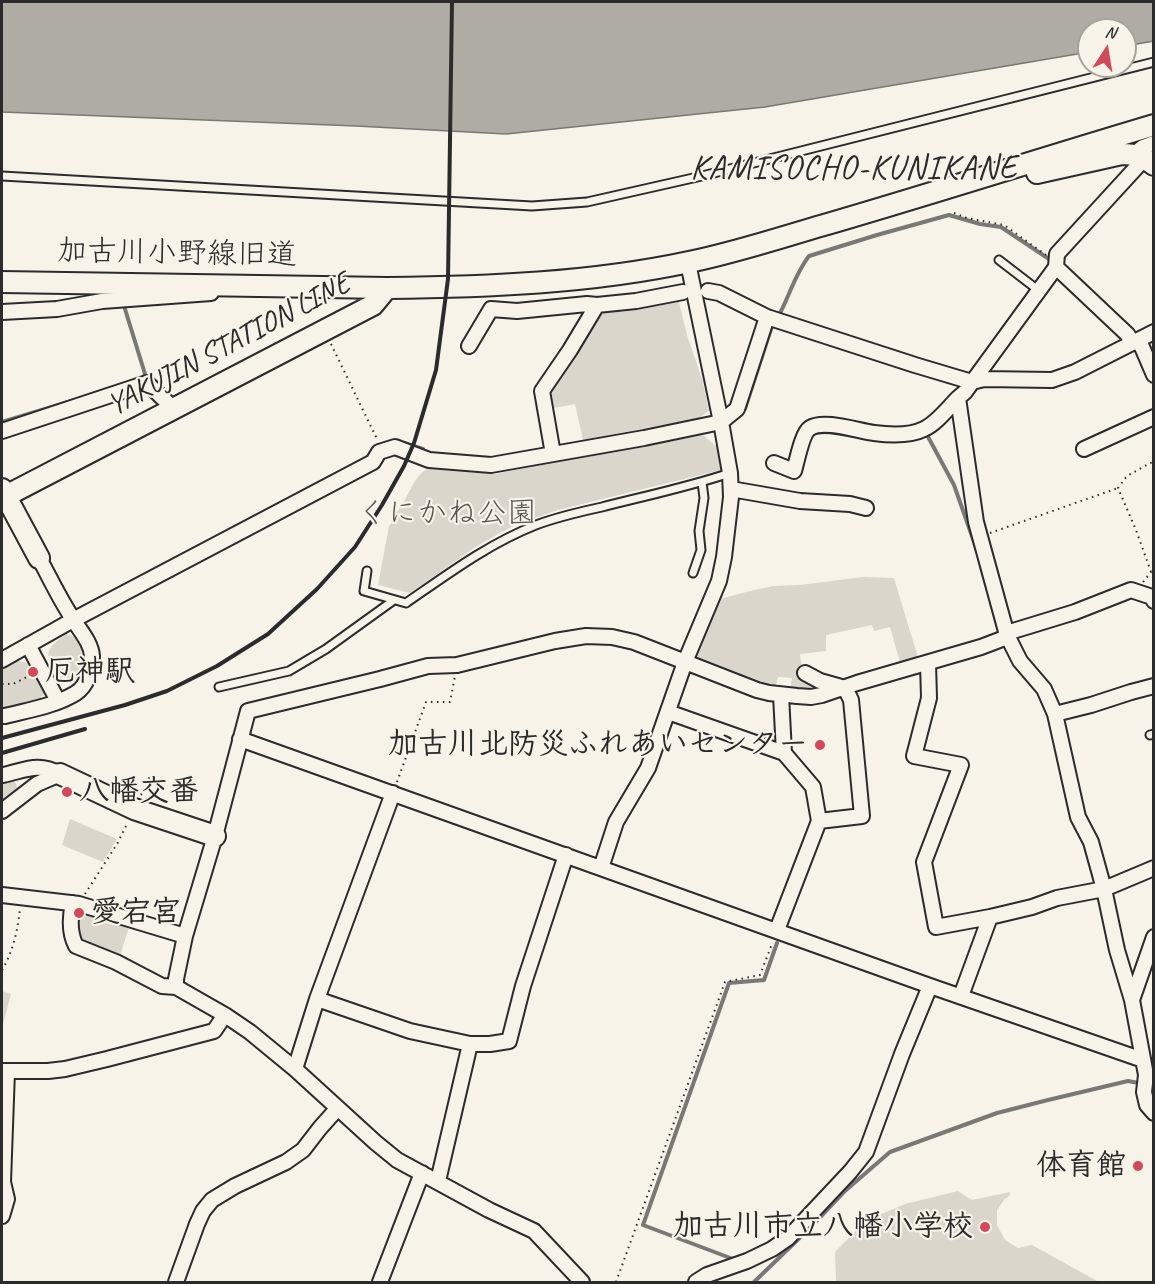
<!DOCTYPE html>
<html>
<head>
<meta charset="utf-8">
<style>
  body { margin:0 }
  #map { position:relative; width:1155px; height:1284px; overflow:hidden; background:#f7f3e8; font-family:Caveat,sans-serif }
  canvas { display:block }
  .frame { position:absolute; inset:0; border:3px solid #2b2b2b; pointer-events:none }
  .north { position:absolute; left:1077px; top:18px; width:60px; height:60px; box-sizing:border-box; background:#f7f3e8; border:2px solid #a5a39c; border-radius:50%; rotate:12deg; font-size:16px; font-weight:700; line-height:24px; text-align:center; color:#2b2b2b }
  .north::after { content:''; display:block; margin:auto; width:21px; height:27px; background:#d1495b; clip-path:polygon(50% 0,100% 100%,50% 72%,0 100%) }
</style>
</head>
<body>
<div id="map">
<canvas width="1155" height="1284"></canvas>
<div class="frame"></div>
<div class="north">N</div>
</div>
<script>
const context = document.querySelector('canvas').getContext('2d');
context.lineJoin = 'round';
function fill(path, color) {
  context.fillStyle = color;
  context.fill(path, 'evenodd');
}
function trace(path, color, width, dash) {
  context.strokeStyle = color;
  context.lineWidth = width;
  context.lineCap = dash ? 'butt' : 'round';
  context.setLineDash(dash || []);
  context.stroke(path);
}
function write(font, color, halo, rows, align = 'center') {
  context.font = font + ' Caveat,"Klee One",sans-serif';
  context.lineWidth = 4.5;
  context.setLineDash([]);
  context.textBaseline = 'middle';
  context.strokeStyle = halo;
  context.fillStyle = color;
  for (const [text, x, y, turn = 0] of rows) {
    context.save();
    context.translate(x, y);
    context.rotate((+turn || 0) * Math.PI / 180);
    context.textAlign = isNaN(turn) ? turn : align;
    if (halo) context.strokeText(text, 0, 0);
    context.fillText(text, 0, 0);
    context.restore();
  }
}
fill(new Path2D(`
  M678,298L687,335L703,382L709,411L699,418L583,440L575,404L549,409L548,392L603,309Z
  M703,435L717,447L721,470L558,510L527,521L509,528L477,546L410,593L378,585L389,526C393,522 393,518 396,513C398,510 401,508 402,505C410,493 414,476 427,469L495,474L554,462Z
  M863,577L894,578L919,661L901,666L890,627L874,631L872,625L826,635V651L800,654L803,675L828,688L823,690L790,691L792,678L778,677L775,689L754,684L694,661L720,599L746,592L773,586L800,585Z
  M66,634C88,637 83,668 74,682C70,683 65,684 60,681C53,677 46,659 49,651C52,644 60,639 66,634Z
  M19,661L28,663L39,680L45,694C39,702 14,707 3,709L2,708V669L13,662Z
  M10,779C16,781 17,785 17,791L2,805V780Z
  M70,819L117,839L103,862L62,845Z
  M83,911L130,924L119,959L79,943L72,916L81,918Z
  M2,991L11,994L2,1028Z
  M958,1191L972,1200L1010,1192V1195L1004,1200L997,1210V1225L1005,1240L1018,1248L1032,1245L1099,1282H836L835,1252L865,1221L905,1204Z`), '#dad6cc');
const water = new Path2D(`
  M2,2H1153L1154,41L1125,46V30H1089V52L765,107L506,134L356,126L2,112Z`);
fill(water, '#afaca4');
trace(water, '#7a7874', 1.5);
trace(new Path2D(`
  M125,309L145,374L143,379
  M778,317C789,297 795,274 809,256L877,235L949,215L980,224L1001,227L1052,261
  M745,409L773,323
  M2,422L75,400
  M926,433L954,485L979,556
  M399,443H404L423,449
  M733,1259L643,1225L729,983L764,980L777,943
  M754,1282L812,1226L845,1191L890,1152L997,1113L1048,1100L1128,1081L1154,1086`), '#7a7874', 4);
const lane = new Path2D(`
  M2,176L532,206L587,202L702,176L1154,62
  M999,260L1038,290
  M367,571L364,591L406,603C448,574 488,544 536,525C557,517 579,512 602,507C645,496 688,487 730,473
  M693,573L701,550L699,531L704,498L702,482
  M219,687L289,671L326,649L394,600
  M1150,735L1154,734`);
const street = new Path2D(`
  M1134,154L1143,147L1154,143
  M1145,158L1057,254L1056,267L965,392L958,398L976,522L1007,635L1020,661L1044,689L1055,714L1078,817L1091,842L1104,889L1117,950L1132,1000L1146,1075L1144,1092L1147,1105L1154,1113
  M1056,267L1127,334L1133,343
  M708,291L719,293L767,317L915,365L972,382L984,379L1052,380L1075,372L1154,332
  M2,312L57,309L102,301L211,293
  M1139,340L1154,375
  M469,346L491,309L517,311L587,304L597,305
  M2,431L147,383L173,408
  M1084,449L1154,417
  M553,454L542,391L570,350L597,305L636,301L683,292
  M774,463L794,471C797,461 802,433 810,428C824,419 858,431 874,433C889,435 910,436 924,429C937,423 948,408 958,398
  M731,489L800,501L850,504L866,508
  M28,645L58,701
  M2,660L73,620L373,462L379,452L395,447L429,460L491,465L644,438L721,422L688,263
  M928,663L929,698L914,756L961,765L924,862L936,927L990,917L1032,907L1057,898L1104,889L1154,868
  M805,673L820,681L845,688L851,700L862,816L819,821
  M781,695L784,753
  M668,712L784,753L813,787L819,821L777,930
  M1055,714L1091,705L1131,692L1154,686
  M2,716H5C28,710 55,706 76,693C87,686 92,669 92,656C91,642 80,631 73,619C60,600 50,578 39,558
  M240,739L930,986L1143,1060
  M3,775C26,770 38,762 60,774
  M2,811L37,784L60,774
  M601,868L616,822L648,768L685,662L719,581L724,557L731,497L730,473L721,422L737,409L767,317
  M2,895L79,904L185,936
  M73,903C70,917 69,933 76,946L116,962L162,986L176,987L225,1015
  M176,987V979L185,936L215,836L248,711L380,679L428,666L457,665L555,641L586,636L612,637L634,642L757,690L769,693L797,696L811,697L822,695L857,683L981,647L1002,639L1013,631L1075,612L1131,590L1152,597L1154,601
  M961,996L990,917
  M317,999L410,1031L470,1044
  M1132,1000L1154,937
  M295,1069L317,999L393,793
  M2,1071H48L65,1069L107,1059L214,1031L225,1015L250,1032L295,1069L375,1142L397,1160L489,1210L534,1231L582,1282
  M438,1181L470,1044H490L509,1041L523,986L566,855
  M2,1216L7,1199L3,1182L7,1071
  M176,1282L197,1224L203,1211L212,1200L235,1186L286,1162L303,1150L320,1128L337,1109
  M380,1282L422,1173
  M696,1282L707,1275L747,1261L772,1249L788,1238L850,1172L866,1152L902,1054L930,986`);
const secondary = new Path2D(`
  M1037,173L1122,154C1135,154 1143,156 1154,165
  M2,282L387,288C486,287 591,283 689,262C734,253 779,238 824,225C934,193 1043,158 1154,125
  M2,489L39,558
  M2,498L373,305L387,288
  M60,774L134,809L215,836`);
trace(lane, '#2b2b2b', 11);
trace(street, '#2b2b2b', 18);
trace(secondary, '#2b2b2b', 24);
trace(new Path2D(`
  M954,213L967,218L1004,225L1046,255
  M331,344L377,439
  M990,533L1118,488
  M1151,572L1136,530L1118,488L1127,476L1154,461
  M1143,582L1151,572H1154
  M2,684H13L27,677
  M397,782L426,702H450L455,676
  M141,795L150,776
  M85,894L117,844L128,822
  M2,970C13,952 18,929 20,908
  M616,1282L725,982L760,975L772,944`), '#2b2b2b', 2, [1.5, 4.5]);
trace(lane, '#f7f3e8', 7);
trace(street, '#f7f3e8', 14);
trace(secondary, '#f7f3e8', 20);
trace(new Path2D(`
  M2,738L125,705L167,691L217,666L268,634L317,589L355,547L382,505L404,466L414,443L436,370L448,279L452,2
  M2,753L85,729`), '#2b2b2b', 4);
for (const [x, y, r, color] of [
  [33,672,6,"#d1495b"],
  [820,745,6,"#d1495b"],
  [67,792,6,"#d1495b"],
  [79,913,6,"#d1495b"],
  [1138,1166,6,"#d1495b"],
  [985,1227,6,"#d1495b"]
]) {
  const dot = new Path2D();
  dot.arc(x, y, r, 0, 2 * Math.PI);
  context.fillStyle = color;
  context.fill(dot);
  trace(dot, '#f7f3e8', 2);
}
write('30px', '#2b2b2b', '#f7f3e8', [
  ["加古川小野線旧道",177,254,1],
  ["YAKUJIN STATION LINE",229,345,-28]
]);
write('30px', '#575653', '#f7f3e8', [
  ["くにかね公園",447,514]
]);
write('bold 30px', '#2b2b2b', '#f7f3e8', [
  ["厄神駅",45,672],
  ["加古川北防災ふれあいセンター",808,745,"right"],
  ["八幡交番",79,792],
  ["愛宕宮",91,913],
  ["体育館",1126,1166,"right"],
  ["加古川市立八幡小学校",973,1227,"right"]
], 'left');
context.letterSpacing = '1.5px';
write('33px', '#2b2b2b', '#f7f3e8', [
  ["KAMISOCHO-KUNIKANE",854,169]
]);
context.letterSpacing = '0px';
</script>
</body>
</html>
